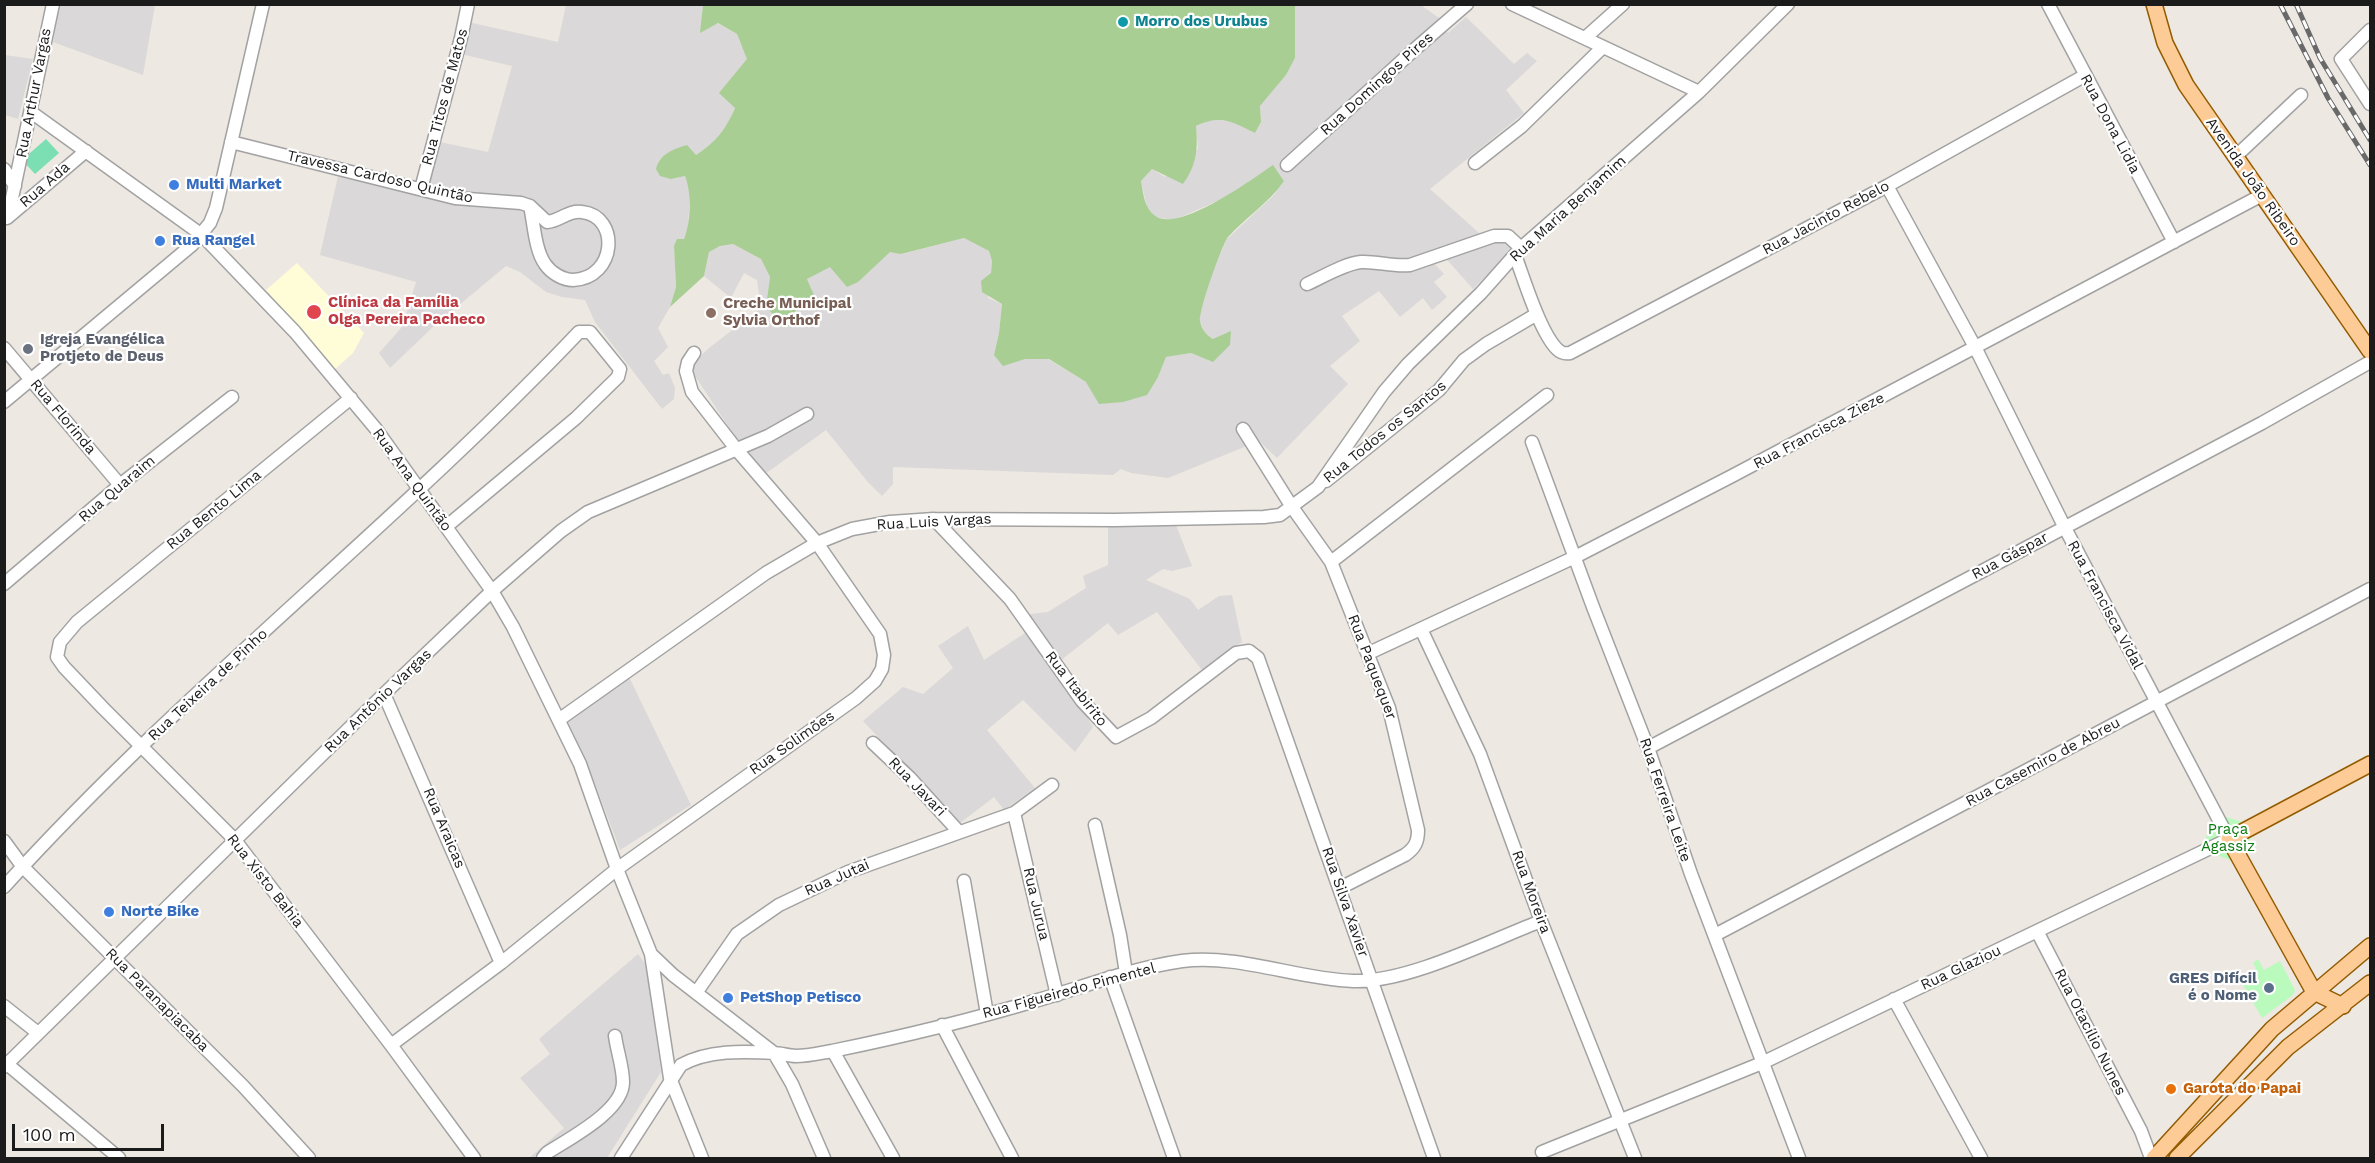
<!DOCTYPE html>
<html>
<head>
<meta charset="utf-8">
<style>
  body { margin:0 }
  #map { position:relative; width:2375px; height:1163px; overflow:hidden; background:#ede8e1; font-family:"Work Sans",sans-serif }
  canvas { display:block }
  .frame { position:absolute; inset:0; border:6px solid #1b1b1b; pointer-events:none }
  .scale { position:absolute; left:12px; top:1124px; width:152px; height:27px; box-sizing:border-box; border:3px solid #1b1b1b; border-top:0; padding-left:8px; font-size:18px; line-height:21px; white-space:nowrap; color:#1b1b1b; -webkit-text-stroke:4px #fff; paint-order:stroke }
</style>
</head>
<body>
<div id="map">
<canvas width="2375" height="1163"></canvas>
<div class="frame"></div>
<div class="scale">100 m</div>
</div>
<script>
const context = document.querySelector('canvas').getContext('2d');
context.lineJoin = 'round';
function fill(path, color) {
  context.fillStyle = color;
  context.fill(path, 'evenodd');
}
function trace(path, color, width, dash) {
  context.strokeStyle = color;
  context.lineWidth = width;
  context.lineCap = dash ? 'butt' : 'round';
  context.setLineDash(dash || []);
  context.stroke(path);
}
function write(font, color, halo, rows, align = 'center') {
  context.font = font + ' "Work Sans",sans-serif';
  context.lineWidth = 4.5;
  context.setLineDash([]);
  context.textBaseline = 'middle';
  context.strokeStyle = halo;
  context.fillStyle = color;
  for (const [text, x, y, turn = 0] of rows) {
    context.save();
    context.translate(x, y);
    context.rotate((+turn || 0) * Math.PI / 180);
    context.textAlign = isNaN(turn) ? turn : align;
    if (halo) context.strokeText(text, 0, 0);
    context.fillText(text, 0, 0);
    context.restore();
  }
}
fill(new Path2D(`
  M703,4L701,32L717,23L737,34L742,47L779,31L720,93L735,107L730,121L712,144L696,155L671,179L685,176L690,191L688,229L684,239L674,246L676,287L670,307L658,328L668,347L654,361L663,375L669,373L675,388L674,399L662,409L595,322L585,300L562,297L546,292L520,272L506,266L435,325L390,368L379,353L402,327L416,282L320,255L338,176L422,195L435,141L488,152L512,66L461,54L468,22L558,42L566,5Z
  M59,5H155L143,75L53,42Z
  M1295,5H1421L1439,18L1448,33L1466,17L1514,64L1527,53L1537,61L1506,90L1524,113L1430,189L1488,241L1511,242L1513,249L1473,289L1441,253L1430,259L1444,274L1434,282L1447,297L1432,310L1423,298L1400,317L1379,291L1342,316L1360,341L1330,366L1348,384L1277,458L1259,441L1168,478L1131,473L1121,469L1113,475L893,467V484L882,496L867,481L826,430L765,474L740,444L689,367L709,348L761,308L757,280L744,273L731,298L704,276L709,252L720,246L733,244L761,259L770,277L766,306L791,315L814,295L807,279L822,270L885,240L902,254L964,238L989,251L992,261L988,298L1002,304L999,333L994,355L1025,359H1048L1086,382L1158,377L1166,357L1191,353L1213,362V339L1204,333L1199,318L1213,270L1227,239L1274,195L1284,181L1273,166L1222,199L1174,220L1155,217L1147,207L1141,181L1152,169L1165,177L1198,149L1196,126L1211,119L1234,122L1255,133L1261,122L1260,106L1286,75L1295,58Z
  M5,55L33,59L18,119L5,115Z
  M1176,525L1192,566L1172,571L1163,569L1146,580L1190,599L1198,610L1219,596L1232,595L1242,642L1202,670L1157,612L1118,635L1108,623L1055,665L1093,727L1075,752L1023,700L987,730L1035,788L1004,810L994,797L960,823L863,721L903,687L923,694L953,668L938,646L968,626L984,660L1025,633L1030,614L1048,612L1086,588L1083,576L1108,565V527Z
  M629,677L691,805L620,850L591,773L568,722Z
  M638,954L646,965L661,1072L607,1158H529L564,1128L520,1078L550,1054L539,1039Z`), '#dad8d8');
fill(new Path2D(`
  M297,263L364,333L353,353L335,369L266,290Z`), '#fffdd8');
fill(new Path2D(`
  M703,5H1295V58L1286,75L1260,106L1261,122L1255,133C1233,122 1220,114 1196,126C1198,148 1197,165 1183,184L1152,169L1141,181C1143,192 1144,207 1154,215C1177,235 1252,179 1273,165L1284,181C1269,203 1246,217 1228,237C1221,247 1199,310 1200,321C1202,330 1205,334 1213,339L1231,331L1230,345L1213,362L1191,353L1166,357L1158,377L1147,395L1123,402L1099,404L1086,382L1049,359H1025L1003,366L994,355L999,333L1002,304L982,292L981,281L991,273L992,261L989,251L964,238L901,254L890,252L858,282L847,287L830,267L807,279L814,295L791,315L794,323L784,328L766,306L770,277L761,259L733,244L720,246L709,252L704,276L670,307L676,287L674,246L677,239H684C691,222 692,194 685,176L671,179L660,176L656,169C660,154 673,149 687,145L696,155C715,143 727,128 735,108L719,93L747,59L737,34L718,23L700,33Z`), '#a8ce94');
fill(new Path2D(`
  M2214,813L2255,826L2242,864L2202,850Z
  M2258,959L2264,970L2280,961L2295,990L2293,995L2262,1018L2243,985L2256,968L2253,963Z`), '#bbfabd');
fill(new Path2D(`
  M46,139L59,153L35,174L22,160Z`), '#7cdfb4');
const minor = new Path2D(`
  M1512,4L1699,92
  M2048,4L2174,242
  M2370,30L2341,59L2370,104
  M1585,38L1623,4
  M31,112L202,235L295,332L376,429L492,591L513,627L580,764L617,869L651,954L670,1078L702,1158
  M231,142L455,198L521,203L530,206L547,222C560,221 568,210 582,212C620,216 617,278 573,280C563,280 551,273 545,264C535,250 534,224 530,206
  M2235,157L2301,95
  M1475,163L1522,126L1603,47
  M1287,165L1415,49L1467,4
  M4,169L15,186
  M421,189L461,38L468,4
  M8,217L53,4
  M7,218L86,151
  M1515,255C1524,279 1540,332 1557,349C1561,353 1564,354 1570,353L1887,186L2084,76
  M1307,284C1323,277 1343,264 1361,262C1377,261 1393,267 1410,265L1494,236H1508L1521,248
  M4,348L120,485
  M351,398L77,622L60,642L57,657L64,667L103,708L234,839L391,1045L474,1158
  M4,402L192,245L210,223L216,208L263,4
  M1243,429L1292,507L1331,562L1389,708L1418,830C1418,842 1415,848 1405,855L1340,888
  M1532,442L1593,607L1648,748L1691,874L1799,1158
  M1326,481L1439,390L1464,360L1486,344L1537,314
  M934,519L1010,599L1082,701L1116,737L1151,718L1236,653L1249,651L1258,658L1434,1158
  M1331,562L1547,395
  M4,584L120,485L232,397
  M1421,629L1480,754L1541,921L1635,1158
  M1369,653L1575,557L1732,476L2262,195
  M384,694L501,963
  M560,719L766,573L817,543L852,529L890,522L934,519L1115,520L1264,517L1280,515L1318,487L1384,392L1408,364L1481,293L1521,248L1699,92L1788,4
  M873,743L910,778L959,832
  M1648,748L2262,423L2370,362
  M1014,813L1057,995
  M1095,825L1120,935L1126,973
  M4,841L23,867L243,1086L309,1158
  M964,881L987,1014
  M4,887C183,689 396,525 579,332H590L620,369L618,377L576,418L447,526
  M2038,933L2141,1131L2151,1158
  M1715,935L2370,589
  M652,955L673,975L774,1053L792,1084L824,1158
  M1110,977L1174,1158
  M696,993L737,934L779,905L848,872L1014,813L1052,785
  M1894,999L1981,1158
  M4,1006L38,1033
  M942,1025L1012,1158
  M391,1045L501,963L617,869L856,698L875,681L882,669L884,655L880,634L817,543L737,450L692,392L686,371L688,362L694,353
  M833,1051L893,1158
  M7,1064L119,1158
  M4,1067L384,694L492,591L561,531L588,512L768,436L807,414
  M1542,1152L1762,1063L2229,839L2065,528L1975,347L1887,186
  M543,1158L547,1153C570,1138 623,1111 623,1082C623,1067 617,1051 615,1036
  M621,1158L681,1065C708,1050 743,1051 774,1053C781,1053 788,1056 796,1056C808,1056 820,1053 832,1051C901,1037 971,1020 1038,1000C1086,986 1133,968 1182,961C1240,954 1296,979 1353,981C1407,983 1489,941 1541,921`);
const major = new Path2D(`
  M2154,4L2165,43L2186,85L2370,351
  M2343,1006L2314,992L2229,839L2370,764
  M2154,1158L2272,1029L2370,946
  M2177,1158L2288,1047L2370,983`);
trace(minor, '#a2a2a2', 15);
trace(major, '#935b00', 18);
trace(minor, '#fff', 12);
trace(major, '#fdcb96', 15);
const rail = new Path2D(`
  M2280,4L2328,98L2370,165
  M2296,4L2320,58L2370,140`);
trace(rail, '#696969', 5);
trace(rail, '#fff', 3, [9]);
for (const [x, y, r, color] of [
  [1123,22,6,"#0f9aa8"],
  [174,185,6,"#3f7fe0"],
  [160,241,6,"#3f7fe0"],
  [314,312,8,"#e0444e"],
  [711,313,6,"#8d6e63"],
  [28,349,6,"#6b7280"],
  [109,912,6,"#3f7fe0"],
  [2269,988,6,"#5c6f8a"],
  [728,998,6,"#3f7fe0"],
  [2171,1089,6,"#e8710a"]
]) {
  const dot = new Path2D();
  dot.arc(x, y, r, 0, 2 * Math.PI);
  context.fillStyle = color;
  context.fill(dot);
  trace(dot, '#fff', 2);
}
write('bold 15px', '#0d838f', '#fff', [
  ["Morro dos Urubus",1135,22]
], 'left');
write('15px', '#1b1b1b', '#fff', [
  ["Rua Domingos Pires",1377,84,-42],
  ["Rua Arthur Vargas",34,93,-79],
  ["Rua Titos de Matos",445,97,-75],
  ["Rua Dona Lidia",2110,124,62],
  ["Travessa Cardoso Quintão",380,177,13],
  ["Avenida João Ribeiro",2253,182,55],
  ["Rua Ada",45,185,-41],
  ["Rua Maria Benjamim",1568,209,-42],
  ["Rua Jacinto Rebelo",1826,218,-28],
  ["Rua Florinda",63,417,50],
  ["Rua Francisca Zieze",1819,431,-28],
  ["Rua Todos os Santos",1385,432,-39],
  ["Rua Ana Quintão",412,480,54],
  ["Rua Quaraim",117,489,-40],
  ["Rua Bento Lima",214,510,-39],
  ["Rua Luis Vargas",934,522,-3],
  ["Rua Gáspar",2010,556,-28],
  ["Rua Francisca Vidal",2105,605,62],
  ["Rua Paquequer",1372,667,69],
  ["Rua Teixeira de Pinho",208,685,-43],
  ["Rua Itabirito",1076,689,52],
  ["Rua Antônio Vargas",378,701,-44],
  ["Rua Solimões",792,743,-35],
  ["Rua Casemiro de Abreu",2043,762,-28],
  ["Rua Javari",917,787,46],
  ["Rua Ferreira Leite",1665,800,71],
  ["Rua Araicas",444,828,67],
  ["Rua Jutai",837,878,-24],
  ["Rua Xisto Bahia",265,881,52],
  ["Rua Moreira",1531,892,70],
  ["Rua Silva Xavier",1345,902,71],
  ["Rua Jurua",1036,904,77],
  ["Rua Glaziou",1961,968,-25],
  ["Rua Figueiredo Pimentel",1069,991,-15],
  ["Rua Paranapiacaba",157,1000,45],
  ["Rua Otacílio Nunes",2090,1032,63]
]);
write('bold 15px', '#366cbe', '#fff', [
  ["Multi Market",186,185],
  ["Rua Rangel",172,241],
  ["Norte Bike",121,912],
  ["PetShop Petisco",740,998]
], 'left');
write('bold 15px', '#be3a42', '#fff', [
  ["Clínica da Família",328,303],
  ["Olga Pereira Pacheco",328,320]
], 'left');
write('bold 15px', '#785e54', '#fff', [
  ["Creche Municipal",723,304],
  ["Sylvia Orthof",723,321]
], 'left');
write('bold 15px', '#5b616d', '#fff', [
  ["Igreja Evangélica",40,340],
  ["Protjeto de Deus",40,357]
], 'left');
write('15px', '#09790d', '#fff', [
  ["Praça",2228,830],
  ["Agassiz",2228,847]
]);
write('bold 15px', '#4e5e75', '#fff', [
  ["GRES Difícil",2257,979],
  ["é o Nome",2257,996]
], 'right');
write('bold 15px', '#c56008', '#fff', [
  ["Garota do Papai",2183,1089]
], 'left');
</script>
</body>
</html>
